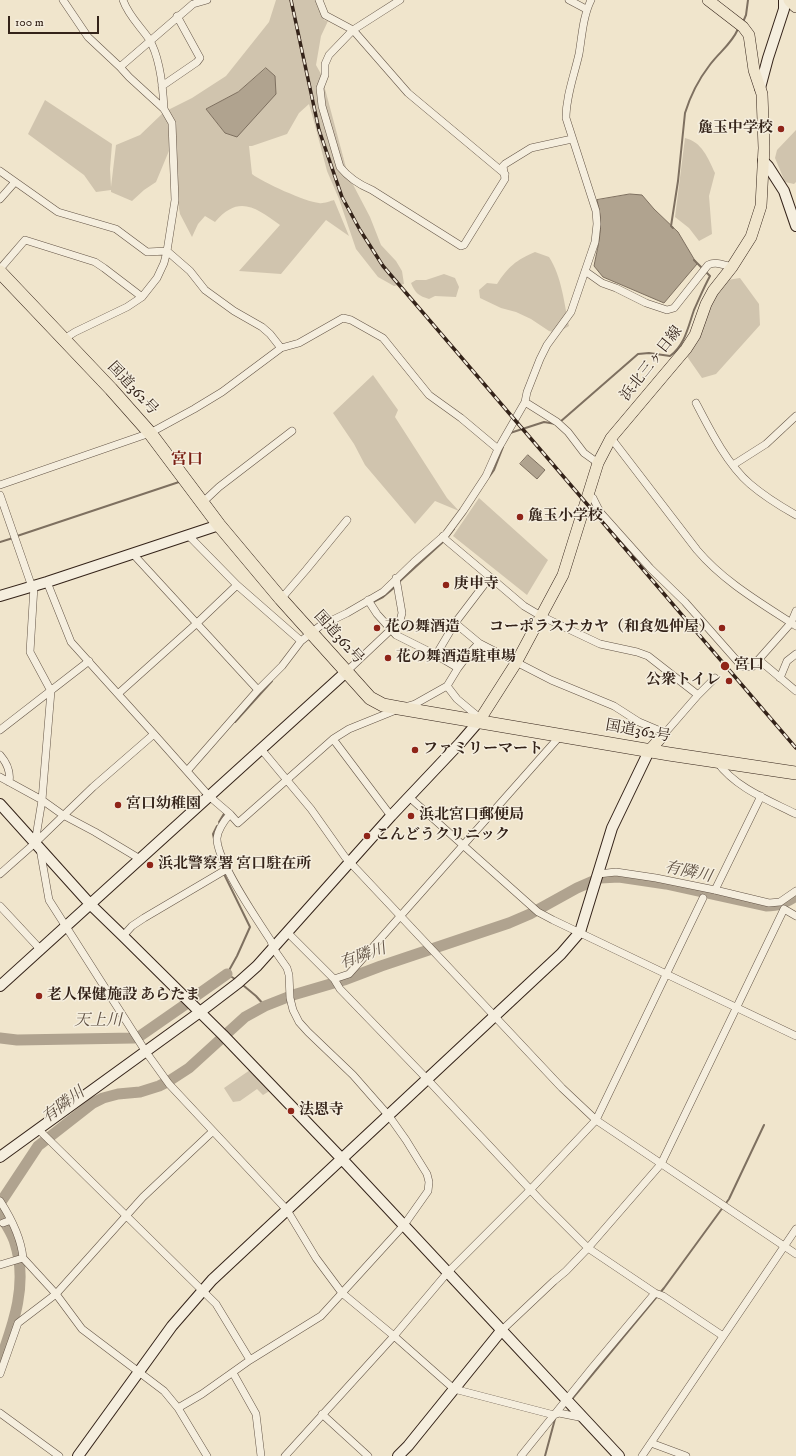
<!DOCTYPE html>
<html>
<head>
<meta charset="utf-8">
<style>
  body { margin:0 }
  #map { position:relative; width:796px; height:1456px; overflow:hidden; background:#f0e5cc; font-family:"IM FELL DW Pica",serif }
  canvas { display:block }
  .scale { position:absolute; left:8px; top:16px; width:91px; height:18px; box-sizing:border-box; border:2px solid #342319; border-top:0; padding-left:5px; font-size:12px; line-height:14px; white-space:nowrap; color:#342319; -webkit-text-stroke:3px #f5eede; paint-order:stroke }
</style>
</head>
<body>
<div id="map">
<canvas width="796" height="1456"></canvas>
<div class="scale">100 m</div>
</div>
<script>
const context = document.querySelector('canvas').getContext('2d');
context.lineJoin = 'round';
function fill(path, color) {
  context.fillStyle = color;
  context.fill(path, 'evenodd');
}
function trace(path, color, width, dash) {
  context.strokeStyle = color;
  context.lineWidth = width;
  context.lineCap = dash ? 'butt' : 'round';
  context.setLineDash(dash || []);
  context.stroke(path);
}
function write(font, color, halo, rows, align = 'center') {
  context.font = font + ' "IM FELL DW Pica","Noto Serif JP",serif';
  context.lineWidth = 3;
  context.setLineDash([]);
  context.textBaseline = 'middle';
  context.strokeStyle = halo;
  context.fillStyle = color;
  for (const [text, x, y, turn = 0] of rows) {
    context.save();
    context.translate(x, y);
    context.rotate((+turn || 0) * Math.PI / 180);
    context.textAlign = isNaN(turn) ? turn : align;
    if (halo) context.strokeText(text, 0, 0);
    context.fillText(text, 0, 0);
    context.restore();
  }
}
fill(new Path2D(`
  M276,0H317L324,20L328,21L321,36L316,65L321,74L348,175L370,217L381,245L396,261L402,271L404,284L394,286L378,277L356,249L339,199L327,171L316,129L309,104L299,113L287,134L252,146H249L252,174C262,182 306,202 319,203C323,204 330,201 334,200L349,236L326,220L281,274L239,271L280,225C256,208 239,194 215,222L205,216L198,224L192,237L180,214L174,181L171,146L156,182L144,190L132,201L111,192V190L96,192L84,175L28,134L45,100L112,144L110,169L111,187L116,145L140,135L164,112L192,98L226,76L269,22ZM266,68L225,133L206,109L238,92Z
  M796,130V182L794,184L785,182L775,158L777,150Z
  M685,138C702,142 708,158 715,173L709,196L712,234L699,241L689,228L675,217Z
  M535,252L549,257C562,277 564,303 569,326L557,333L549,331L531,319L516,312L501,308L480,298L479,290L487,283L497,284C508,267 516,260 535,252Z
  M444,274L455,278L459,287L456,297L435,296L429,299C419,296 415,293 411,283L416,280H426Z
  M740,278L759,304L760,325L716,374L702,378L686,355L703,313L727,280Z
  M373,375L398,410L395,417L447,498L459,511L435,501L415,524L365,465L354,444L333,413Z
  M479,498L548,560L527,595L453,536Z
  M250,1070L271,1090L263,1095L257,1089L240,1101L233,1102L224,1088Z`), '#d0c4ae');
const water = new Path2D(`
  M266,68L275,76L276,94L237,137L225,133L206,109L238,92Z
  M630,194L642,195L654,209L678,232L697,264L664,303L603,277L594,266C599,240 604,227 597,200Z
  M528,455L545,470L537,479L520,464Z`);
fill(water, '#b0a38f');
trace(water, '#7e7060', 1);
trace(new Path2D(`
  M743,22L746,15L748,0
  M673,228L671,226L678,181L685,113C690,97 699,79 709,66C719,52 731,45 738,29
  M560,422L638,354L649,353L670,356C685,345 688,327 694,310C699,299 704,287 710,276L694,260
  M510,433L544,422L556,424
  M489,477L494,470L503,447
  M17,536L179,482
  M447,538L454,529
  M0,542L13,538
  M399,582L444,541
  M371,603L383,597L395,587
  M235,722L272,681
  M219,822L225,812
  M214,839L213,834L217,826
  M220,860L222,870
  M224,874L250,927L237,956L227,974L235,979
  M244,986L256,996L265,1006
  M572,1399L664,1288L729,1199L764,1125
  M545,1456L555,1419`), '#7e7060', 2);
trace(new Path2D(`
  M193,998L227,974
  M0,1038L17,1040L134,1038L140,1036L186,1004
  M0,1206L1,1202L38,1146L93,1103L103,1098L118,1094L140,1092L159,1086L169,1081L189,1068L245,1017L265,1006L293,995L344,980L381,966L509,923L530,914L577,888L600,878L619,877L666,884L766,906C779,906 785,903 796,896
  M0,1212C4,1223 12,1232 15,1243C28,1283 14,1323 0,1361`), '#b0a38f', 11);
const street = new Path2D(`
  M63,0L88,37L120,67L129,77L164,109L172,123L175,200L167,251L164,263L157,278L142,297L127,307L75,332L64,339
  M123,0C128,15 140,26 149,39C160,57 163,88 164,109
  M319,0L325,15L353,30L408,93L505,174
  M400,0L353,30L329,55L325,64V75L320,88L322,106L340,167C348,177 360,185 372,190L461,246L464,245L505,179L503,166L505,164L531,148L572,139
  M569,0L586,9
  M120,67L193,4L207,0
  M162,86L197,62L200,58L177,16
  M0,171L58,212L116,229L147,252L167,251L190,271L205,290L234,311L262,327L270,334L281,348
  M0,199L15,182
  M0,269L25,240L95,262L104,268L142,297
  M585,271L602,283L616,288L646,303L667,310L674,308L708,265C716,261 724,265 732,267
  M525,402L557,422L568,432L584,453L598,463
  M696,403C710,430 727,464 750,484C764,496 780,506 796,515
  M611,438L697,550C724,582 761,603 796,626
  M733,465L766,444L796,416
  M0,485L150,433L194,409L222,392L281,348L299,343L343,318L351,320L383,338L429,395L461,418L498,449
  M588,494L593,498L600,512L650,568L685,602L738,662L744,667H752L791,623L796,611
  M0,495L32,587
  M202,503L219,487L292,431
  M133,554L258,690
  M490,577L524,606L541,616L600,644L637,652L648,656L698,695
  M47,582L71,642L154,734
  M237,585L301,641
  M34,586L30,652L51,691L42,800L35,843
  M281,599L306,570L347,520
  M368,600L377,614L396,635L436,655L458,668L467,656L479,643L551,680L614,706L639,722L665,733L698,695L715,678
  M455,623L479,643
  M436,655L455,623L490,577L446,540L443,536
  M759,660L796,691
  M346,672L400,621L402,613L396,578
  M780,678L787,661L796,654
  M447,686L457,699L481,719
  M119,693L196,624L237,585L189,536
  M408,706L415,704L447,686L458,668
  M0,730L89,661
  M333,739L391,816
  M261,749L311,809L345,857L562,1088L596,1120L796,1254
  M0,755C7,763 11,771 9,782
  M717,762C736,788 768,800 796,814
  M187,771L258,690L282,666L301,641L320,626L347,613L383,592L414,562L446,534L463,511L486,476L498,449L525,402L527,392L540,359L547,345L571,312L595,242L597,224L596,211L566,118C566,96 574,76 579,54C582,36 583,16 591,0
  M0,777L42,800L63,815L95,832L140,859
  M409,797L538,912L553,920L796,1036
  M40,849L49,900L146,1052L169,1084L287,1210L316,1258L342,1293L394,1336L454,1389L554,1415L559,1413L584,1418
  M0,874L35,843L93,787L154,734L209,796L230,814L238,823L333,739L349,729L396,710
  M598,874L616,872L656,878L715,890L769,903L780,902L796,891
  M715,890L761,796
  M0,906L40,949
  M287,932L334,979L340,989L427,1079L541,1201L588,1248L655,1293L663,1296L723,1336
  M123,936L132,926L144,918L227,869
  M334,979L349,974L560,736
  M38,1129L216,1304L250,1360
  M0,1201C11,1218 21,1237 23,1258
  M3,1223L11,1220
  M0,1265L23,1258L56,1294L82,1329L164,1391L178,1408L207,1456
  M501,1331L554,1281L566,1271L588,1248L661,1164L784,909L796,916
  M233,1373L256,1414L261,1456
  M0,1374L18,1323L56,1294L143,1197L212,1132
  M178,1408L202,1394L250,1360L321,1316L404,1225L428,1191L429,1182L427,1174L406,1140L389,1116L353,1075L308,1032L299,1022L293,1010L290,998L289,975L287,968L273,948L271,941C258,921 216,860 217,838C218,829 224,821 230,814
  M0,1413L59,1456
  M322,1414L368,1456
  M651,1443L686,1456
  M285,1456L394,1336L448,1272L531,1189L596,1120L703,898
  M521,1456L592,1368L655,1293
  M642,1456L796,1229`);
const secondary = new Path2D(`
  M760,88L768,58L784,9V0
  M763,161L768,166L784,191L796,226
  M0,596L47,582L219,525
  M0,804L90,904L123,936L223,1035L342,1159L619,1456
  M0,986L346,672
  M0,1157L200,1012L238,983L257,966L391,816L460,743L479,721
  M78,1456L172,1326L212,1280L561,954L580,932L612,828L649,751
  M398,1456L408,1446L501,1331`);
const primary = new Path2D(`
  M479,721L516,663L563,575L598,463L611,438L686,349L695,335L706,304L713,291L732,267L751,237L761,206L764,148L762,94L754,70L749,35L743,27L708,0
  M649,751L665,733`);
const highway = new Path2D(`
  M790,0L796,6
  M0,272L111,389L150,433L219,525L281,599L370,698L383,705L399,708L669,754L796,773`);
trace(street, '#635446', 8);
trace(secondary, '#342319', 12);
trace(primary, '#342319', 12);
trace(highway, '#342319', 14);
trace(street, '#f5eede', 7);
trace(secondary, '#f5eede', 10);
trace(primary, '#f0e5cc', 11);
trace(highway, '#f0e5cc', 13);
const rail = new Path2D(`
  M291,0L319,130L342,197L360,230L383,266L796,748`);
trace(rail, '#342319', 3.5);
trace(rail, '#f5eede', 2, [6]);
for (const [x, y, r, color] of [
  [781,129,4,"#8f2418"],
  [520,517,4,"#8f2418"],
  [446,585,4,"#8f2418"],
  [377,628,4,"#8f2418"],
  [722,628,4,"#8f2418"],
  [388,658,4,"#8f2418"],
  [725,666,5,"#8f2418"],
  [729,681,4,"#8f2418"],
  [415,750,4,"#8f2418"],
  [118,805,4,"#8f2418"],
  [411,816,4,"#8f2418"],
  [367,836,4,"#8f2418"],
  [150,865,4,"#8f2418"],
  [39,996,4,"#8f2418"],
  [291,1111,4,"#8f2418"]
]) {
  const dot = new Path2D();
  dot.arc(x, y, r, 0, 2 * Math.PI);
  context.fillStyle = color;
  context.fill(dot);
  trace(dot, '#f5eede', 1.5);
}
write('bold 15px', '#342319', '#f5eede', [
  ["麁玉中学校",773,129,"right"],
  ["麁玉小学校",528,517],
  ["庚申寺",454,585],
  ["花の舞酒造",385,628],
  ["コーポラスナカヤ（和食処仲屋）",714,628,"right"],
  ["花の舞酒造駐車場",396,658],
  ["宮口",734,666],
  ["公衆トイレ",721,681,"right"],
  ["ファミリーマート",423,750],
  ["宮口幼稚園",126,805],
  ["浜北宮口郵便局",419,816],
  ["こんどうクリニック",375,836],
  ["浜北警察署 宮口駐在所",158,865],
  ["老人保健施設 あらたま",47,996],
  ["法恩寺",299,1111]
], 'left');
write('15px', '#342319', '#f5eede', [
  ["浜北三ヶ日線",652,364,-52],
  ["国道362号",132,389,47],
  ["国道362号",338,638,48],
  ["国道362号",638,732,10]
]);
write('bold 16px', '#7a1f14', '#f5eede', [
  ["宮口",187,461]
]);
write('italic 16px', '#5f5042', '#f5eede', [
  ["有隣川",688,873,12],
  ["有隣川",363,957,-19],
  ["天上川",98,1022],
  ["有隣川",64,1106,-37]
]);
</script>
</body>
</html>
